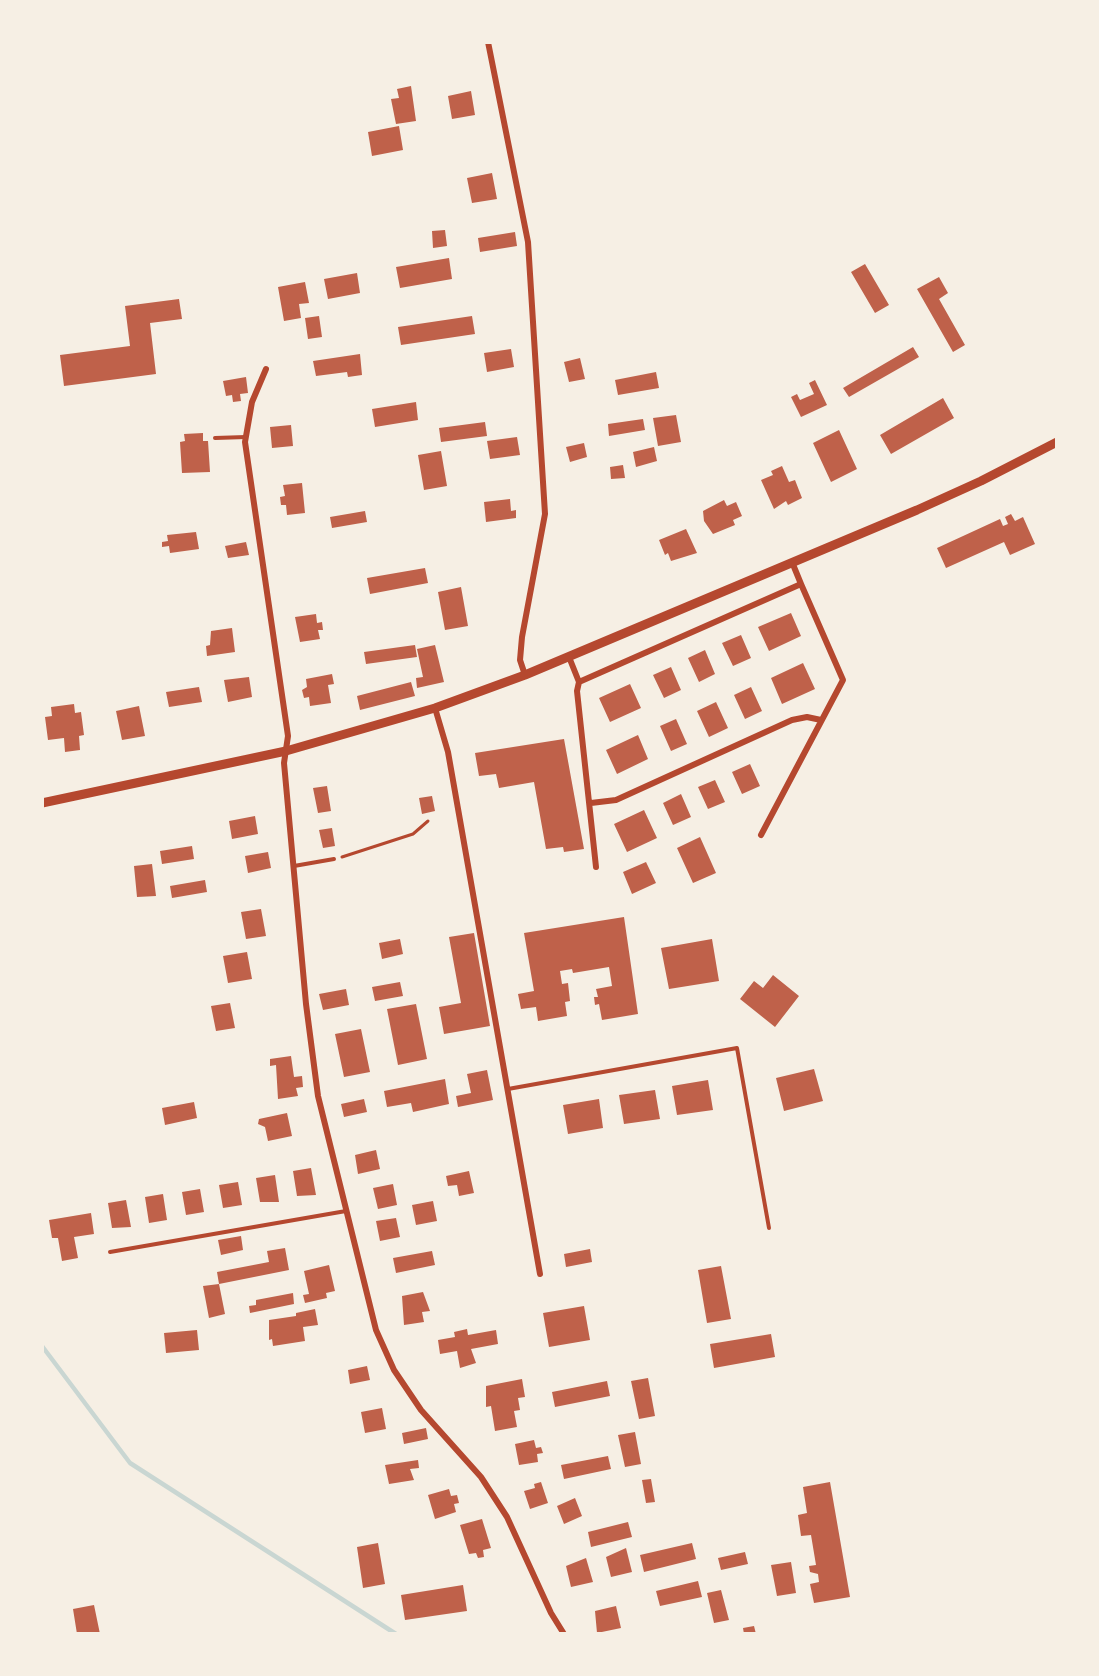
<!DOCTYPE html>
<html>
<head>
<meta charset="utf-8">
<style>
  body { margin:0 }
  #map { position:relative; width:1099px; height:1676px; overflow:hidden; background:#f6efe4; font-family:"Playfair Display",serif }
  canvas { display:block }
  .frame { position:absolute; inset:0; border:44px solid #f6efe4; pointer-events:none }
</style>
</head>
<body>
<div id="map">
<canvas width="1099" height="1676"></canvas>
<div class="frame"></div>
</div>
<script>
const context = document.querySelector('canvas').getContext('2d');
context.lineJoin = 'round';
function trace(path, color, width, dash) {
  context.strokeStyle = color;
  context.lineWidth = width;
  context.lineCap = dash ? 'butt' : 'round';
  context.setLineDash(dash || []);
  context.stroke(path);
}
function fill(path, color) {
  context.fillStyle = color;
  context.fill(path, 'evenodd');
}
trace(new Path2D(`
  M42,1346L130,1463L396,1634`), '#c9d6d2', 4.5);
fill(new Path2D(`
  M411,86L416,121L396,124L391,99L399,98L397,89Z
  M471,91L475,115L452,119L448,96Z
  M399,126L403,150L372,156L368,132Z
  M492,173L497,199L472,203L467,178Z
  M445,230L447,246L433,248L432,231Z
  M515,232L517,246L480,252L478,238Z
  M449,258L452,279L400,288L396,267Z
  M865,264L889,305L875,313L851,272Z
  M357,273L360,293L328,299L324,279Z
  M939,277L948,293L939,299L965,345L953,352L917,289Z
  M305,282L309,303L299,304L301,318L284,321L278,287Z
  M179,299L182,319L150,323L156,374L64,386L60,355L130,346L125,306Z
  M319,316L322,337L308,339L305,318Z
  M472,316L475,334L401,345L398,327Z
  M913,347L919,357L849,397L843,388Z
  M511,349L514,367L487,372L484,353Z
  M360,354L362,375L348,377L347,372L316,376L313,361Z
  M580,358L585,379L569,382L564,362Z
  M656,372L659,388L618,395L615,380Z
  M246,377L248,393L240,394L241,401L233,402L232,395L226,396L223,381Z
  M815,380L827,405L801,417L791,397L797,394L800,400L814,394L809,383Z
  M943,398L954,418L891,454L880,435Z
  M416,402L418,420L375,427L372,409Z
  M676,415L681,442L658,446L653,418Z
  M643,419L645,430L609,436L608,424Z
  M485,422L487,436L441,442L439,428Z
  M291,425L293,446L272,448L270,427Z
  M839,430L857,469L831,482L813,443Z
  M203,433V441H208L210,472L182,473L180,442L185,441L184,434Z
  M517,437L520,455L490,459L487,441Z
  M584,443L587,457L570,462L566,447Z
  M654,447L657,461L636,467L633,452Z
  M441,451L447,486L424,490L418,455Z
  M623,465L625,478L611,479L610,467Z
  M782,466L789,482L795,480L802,498L788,505L786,501L774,509L761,480L773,475L771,471Z
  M302,483L305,513L287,515L286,505H281L280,497L285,496L283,485Z
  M510,499L511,511L516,510V518L486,522L484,502Z
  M724,500L727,506L736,502L742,516L733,520L735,525L713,534L704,521L703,511Z
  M365,511L367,522L332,528L330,517Z
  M1011,514L1015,521L1023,517L1035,544L1010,555L1004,542L946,568L937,548L1000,519L1003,526L1008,524L1005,517Z
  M686,529L697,553L671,561L668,553L665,555L659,540Z
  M196,532L199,549L170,553L169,546L162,547V542L168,541L167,535Z
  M246,542L249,555L228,558L225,546Z
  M425,568L428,583L370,594L367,578Z
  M461,587L468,626L445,630L438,592Z
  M791,613L801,636L769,651L758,627Z
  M316,614L317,623L322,622L323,630H318L320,639L300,642L295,617Z
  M232,628L235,652L207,656L206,646L210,645L211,631Z
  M741,635L751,658L733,666L722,643Z
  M415,645L417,657L366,664L364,652Z
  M435,645L444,682L417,688L416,678L423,677L417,649Z
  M705,650L715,674L699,682L688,658Z
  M803,663L815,689L782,704L771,678Z
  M671,667L681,690L664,698L653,675Z
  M332,674L334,684L328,685L331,703L310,706L309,697L304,698L302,690L307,687L306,679Z
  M249,677L252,697L228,702L224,680Z
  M411,682L415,696L360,710L357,696Z
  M630,684L641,708L610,722L599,698Z
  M199,687L202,702L169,707L166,692Z
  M751,687L762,711L745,719L734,695Z
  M716,702L728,728L709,737L697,711Z
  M74,704L75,713L81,712L84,735L79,736L80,750L65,752L64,738L48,740L45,717L52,716L51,707Z
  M139,706L145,736L122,740L116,711Z
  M676,719L687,744L671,751L660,726Z
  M638,735L648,759L617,774L606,750Z
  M564,739L584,849L564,852L563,847L546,849L534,782L499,788L496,774L479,776L475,753Z
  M750,764L760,786L742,794L732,772Z
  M715,780L725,802L708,809L698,787Z
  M327,786L331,811L318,813L313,788Z
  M681,794L691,817L673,825L663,803Z
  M432,796L435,811L422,814L419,798Z
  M644,810L657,838L627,852L614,824Z
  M255,816L258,834L232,839L229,821Z
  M332,828L335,846L323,848L319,830Z
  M700,837L716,873L693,883L677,848Z
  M192,846L194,859L162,864L160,851Z
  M268,852L271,868L248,873L245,856Z
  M646,862L656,883L632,894L623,872Z
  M152,864L156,896L137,897L134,866Z
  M205,880L207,892L172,898L170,886Z
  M261,909L266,936L246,939L241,912Z
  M624,917L638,1014L602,1020L599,1004L595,1005L594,997H598L596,989L612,986L609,967L573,973L572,969L560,971L562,984L568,983L570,1001L565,1002L567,1016L538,1021L536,1007L521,1009L518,994L534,991L524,933Z
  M474,933L490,1026L444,1034L439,1007L461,1003L449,937Z
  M400,939L403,954L382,959L379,943Z
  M712,939L719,981L669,989L661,948Z
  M247,952L252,979L228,983L223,956Z
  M773,975L799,996L775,1027L740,999L754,981L763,988Z
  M400,982L403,996L375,1001L372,987Z
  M346,989L349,1005L323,1010L319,994Z
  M230,1003L235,1028L216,1031L211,1006Z
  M416,1004L427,1059L398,1065L387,1009Z
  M361,1029L370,1072L344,1077L335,1034Z
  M291,1056L294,1077L302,1076L303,1087L296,1088L298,1096L278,1099L276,1065L270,1066V1059Z
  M814,1069L823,1101L784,1111L776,1078Z
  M487,1070L493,1100L458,1107L456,1096L471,1093L467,1074Z
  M445,1079L449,1104L413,1112L411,1103L387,1107L384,1091Z
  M708,1080L713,1110L677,1115L672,1086Z
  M655,1090L660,1119L624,1124L619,1095Z
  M364,1099L367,1112L344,1117L341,1104Z
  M599,1099L603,1128L568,1134L563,1105Z
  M194,1102L197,1118L165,1125L162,1108Z
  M287,1113L292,1136L268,1141L265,1127L258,1124L259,1119Z
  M376,1150L380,1169L358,1174L355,1155Z
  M311,1168L316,1195L297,1196L293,1171Z
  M469,1171L474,1193L459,1196L457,1185L448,1186L446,1176Z
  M275,1175L279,1202H260L256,1178Z
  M238,1182L242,1205L223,1208L219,1185Z
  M393,1184L397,1205L378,1209L373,1188Z
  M200,1189L204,1212L186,1215L182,1192Z
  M163,1194L167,1220L149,1223L145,1197Z
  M126,1200L131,1227L112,1228L108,1203Z
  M433,1201L437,1221L416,1225L412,1205Z
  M91,1213L94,1234L74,1237L78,1258L62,1261L58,1238H52L49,1220Z
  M396,1218L400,1237L380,1241L376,1221Z
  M241,1236L243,1250L221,1255L218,1240Z
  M285,1248L289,1270L219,1284L217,1272L269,1262L267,1251Z
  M590,1249L592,1262L566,1267L564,1254Z
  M432,1251L435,1265L396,1273L393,1258Z
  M329,1265L335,1291L326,1293L327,1298L305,1303L303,1295L309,1294L304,1271Z
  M721,1266L731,1319L707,1323L698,1270Z
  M219,1284L225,1314L209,1318L203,1286Z
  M423,1292L430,1311L422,1312L424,1322L404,1325L402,1296Z
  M293,1293L294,1304L250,1313L249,1306L256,1305V1300Z
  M584,1306L590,1340L549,1347L543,1313Z
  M315,1309L318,1325L303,1327L305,1341L273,1346L272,1339L269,1340V1320L296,1316V1313Z
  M467,1329L468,1335L496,1330L498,1344L471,1349L476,1363L460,1368L457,1351L440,1354L438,1340L455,1337L454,1332Z
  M197,1330L199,1350L166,1353L164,1333Z
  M771,1334L775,1357L714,1368L710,1344Z
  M367,1366L370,1380L350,1384L348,1370Z
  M648,1378L655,1416L639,1419L631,1381Z
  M522,1379L525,1397L518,1398L520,1410L514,1411L517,1427L495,1431L491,1406L486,1407V1386Z
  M607,1381L610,1396L555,1407L552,1392Z
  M382,1408L386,1429L365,1433L361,1412Z
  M426,1428L428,1439L404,1444L402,1433Z
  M635,1432L641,1464L625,1467L618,1435Z
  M534,1440L536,1448L541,1447L543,1453L537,1454L538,1462L519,1465L515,1444Z
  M608,1456L611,1469L564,1479L561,1465Z
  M418,1460L419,1468L410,1469L414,1480L389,1484L385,1465Z
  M651,1479L655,1502L646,1503L642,1480Z
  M541,1482L548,1503L530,1509L524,1491L535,1488L534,1484Z
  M830,1482L850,1597L814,1603L810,1584L819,1582L818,1574L810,1572L809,1566L816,1565L811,1535L801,1536L798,1515L807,1513L803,1487Z
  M449,1489L451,1496L457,1495L459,1503L454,1504L456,1512L435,1519L428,1495Z
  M575,1498L582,1516L564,1524L557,1506Z
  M482,1519L491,1548L483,1550L484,1557L478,1558L476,1553L469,1554L460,1525Z
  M628,1522L632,1537L591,1547L588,1532Z
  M378,1543L385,1584L363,1588L357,1547Z
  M692,1543L696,1559L644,1572L640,1555Z
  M626,1548L632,1572L611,1577L606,1557Z
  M745,1552L748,1564L721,1570L718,1558Z
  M586,1558L593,1582L571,1587L566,1566Z
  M791,1562L796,1593L777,1596L771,1565Z
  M698,1581L702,1597L660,1606L656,1591Z
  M463,1585L467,1611L405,1620L401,1595Z
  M721,1590L729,1620L714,1623L707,1593Z
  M94,1605L100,1634H77L73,1609Z
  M616,1606L621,1628L597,1633L595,1611Z
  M754,1626L756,1634H744L743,1628Z`), '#bf614a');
trace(new Path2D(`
  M342,857L413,834L428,821`), '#b5482f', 3);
trace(new Path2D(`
  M215,438L246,437
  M294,866L334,859
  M508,1089L737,1048L769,1228
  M110,1252L346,1211`), '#b5482f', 4);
trace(new Path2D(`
  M488,42L528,242L545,514L522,637L520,660L525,675
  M266,369L252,402L245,442L288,736L284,763L306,1004L318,1096L376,1330L394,1370L421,1410L481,1477L507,1517L551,1613L564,1634
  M792,562L801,584
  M569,657L579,682
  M435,708L448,752L540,1274
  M591,803L616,800L792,720L807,717L821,720
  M596,867L577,691L579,682L801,584L843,680L761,835`), '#b5482f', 6);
trace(new Path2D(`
  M42,803L286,751L435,708L525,675L917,510L981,481L1057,442`), '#b5482f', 9);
</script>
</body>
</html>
